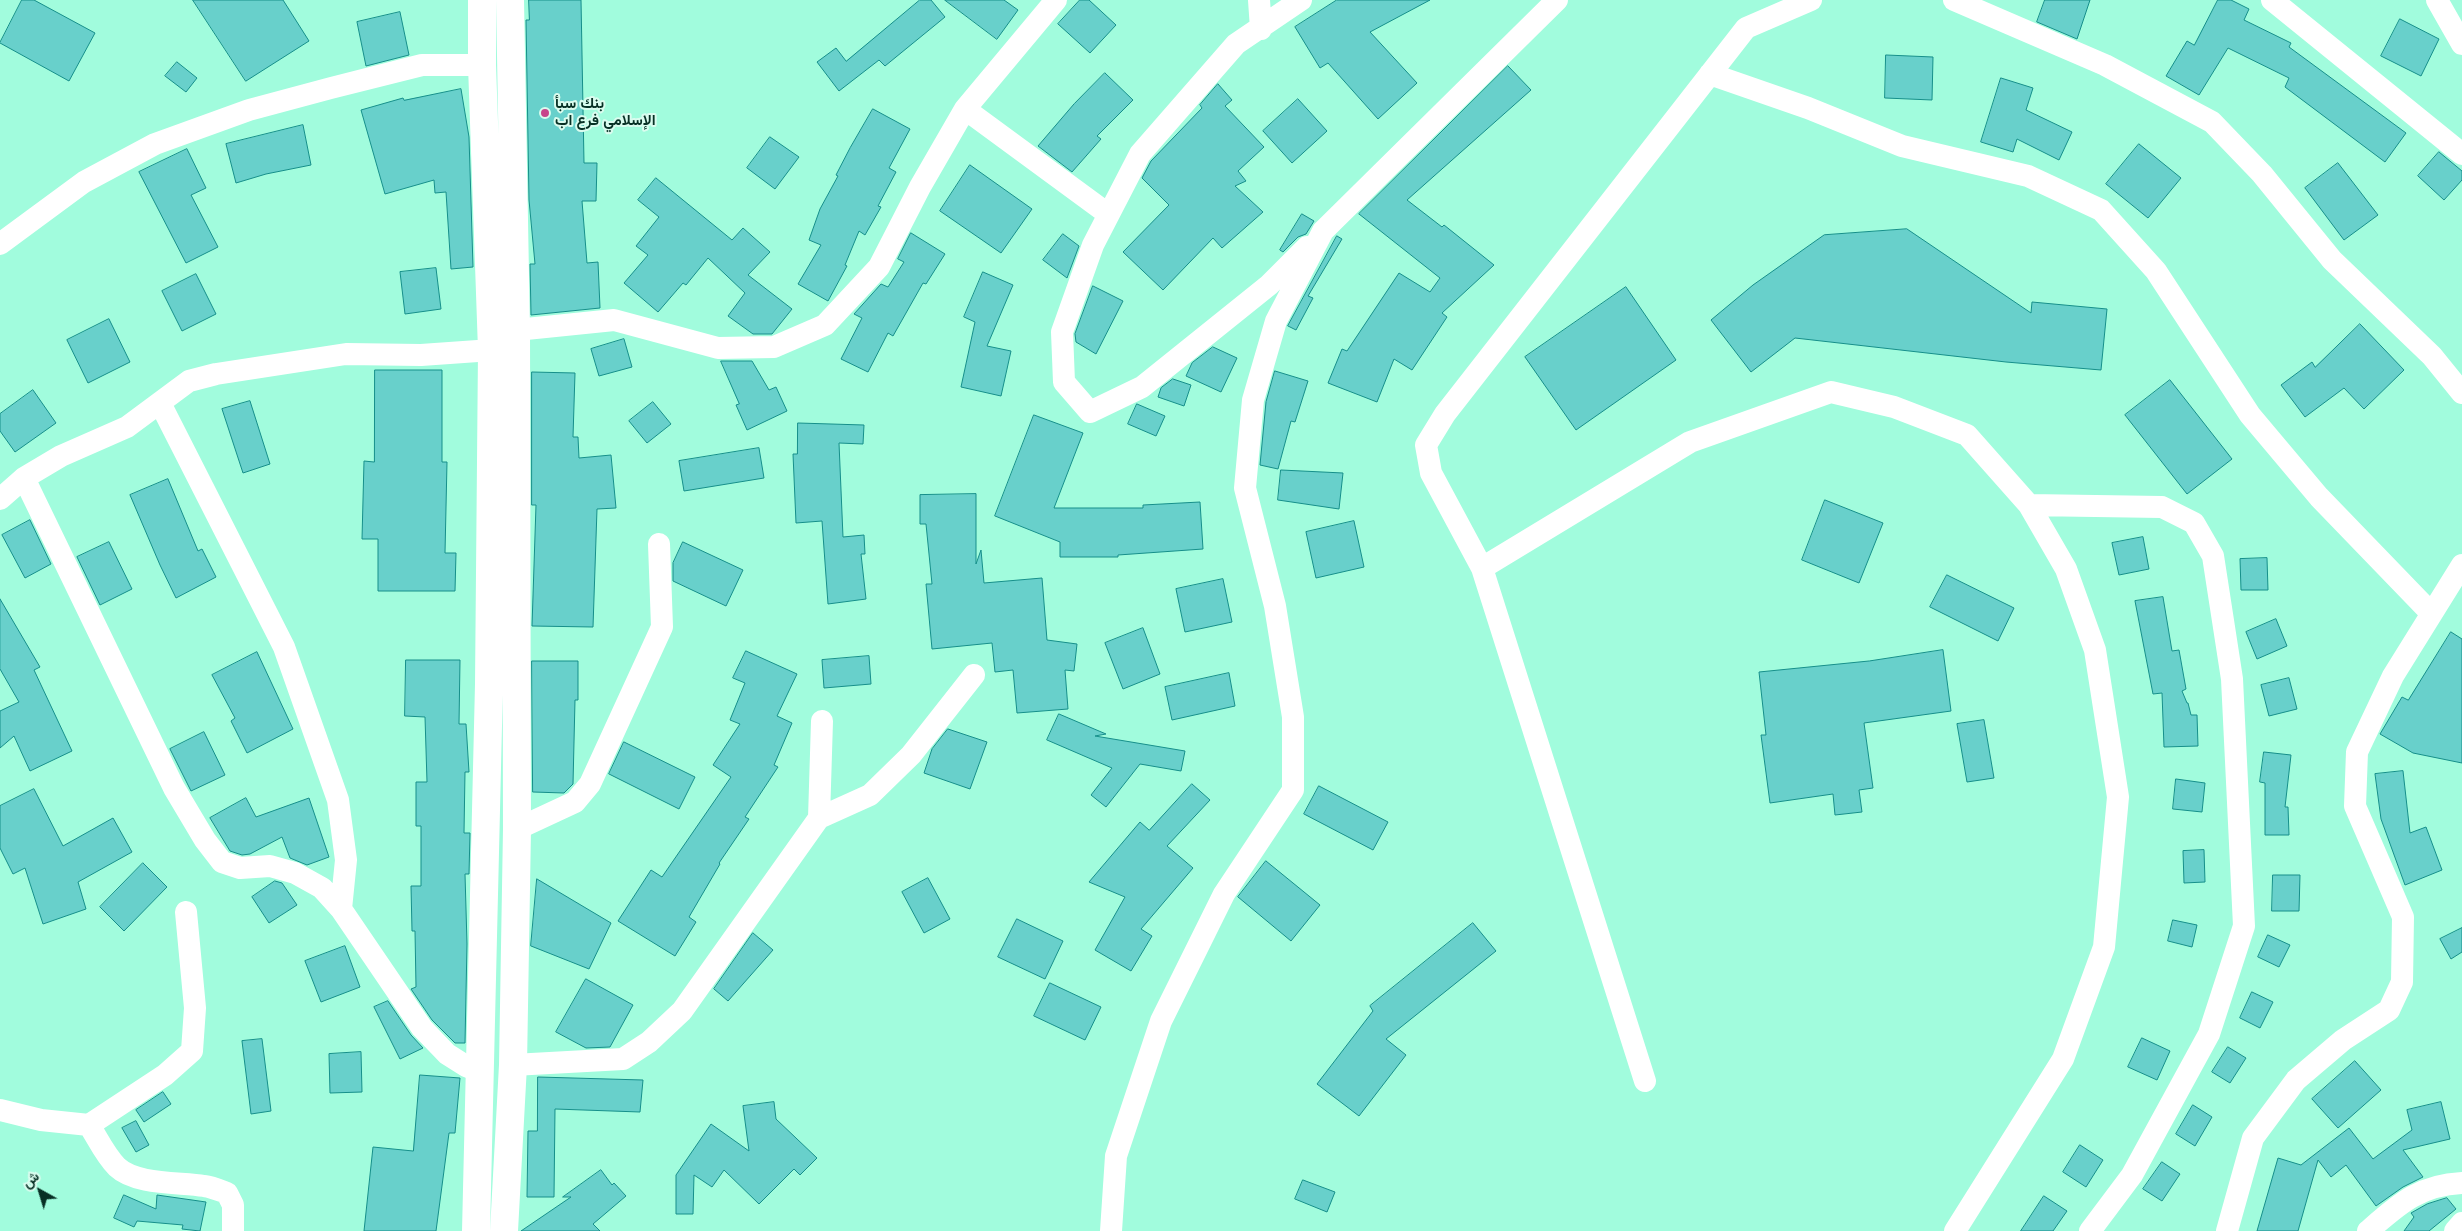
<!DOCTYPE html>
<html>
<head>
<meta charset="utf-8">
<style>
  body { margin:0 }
  #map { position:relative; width:2462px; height:1231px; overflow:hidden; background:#a1fcdd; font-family:Montserrat,Vazirmatn,sans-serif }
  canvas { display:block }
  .north { position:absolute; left:15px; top:1166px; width:50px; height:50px; -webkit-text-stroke:4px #dafcef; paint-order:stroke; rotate:321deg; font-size:14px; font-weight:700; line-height:20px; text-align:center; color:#073025 }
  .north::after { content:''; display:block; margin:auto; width:18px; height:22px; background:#073025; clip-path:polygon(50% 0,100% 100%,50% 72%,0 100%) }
</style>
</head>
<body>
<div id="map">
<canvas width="2462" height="1231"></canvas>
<div class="north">ش</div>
</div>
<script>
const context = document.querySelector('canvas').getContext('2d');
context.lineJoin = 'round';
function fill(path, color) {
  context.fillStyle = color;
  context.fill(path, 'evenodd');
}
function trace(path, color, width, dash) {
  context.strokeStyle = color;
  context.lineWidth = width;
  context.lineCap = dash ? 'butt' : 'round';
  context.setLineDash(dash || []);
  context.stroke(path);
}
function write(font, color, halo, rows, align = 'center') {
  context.font = font + ' Montserrat,Vazirmatn,sans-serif';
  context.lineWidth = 4;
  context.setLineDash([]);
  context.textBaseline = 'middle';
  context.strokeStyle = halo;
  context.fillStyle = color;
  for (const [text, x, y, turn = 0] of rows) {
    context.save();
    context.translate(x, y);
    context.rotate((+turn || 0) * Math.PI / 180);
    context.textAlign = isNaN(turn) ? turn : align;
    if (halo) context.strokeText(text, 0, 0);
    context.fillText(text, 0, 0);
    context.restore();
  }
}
const building = new Path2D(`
  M22,0H34L95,33L69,81L0,43Z
  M193,0H283L309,41L246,81Z
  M529,0H581L584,163H597L596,201H582L587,263L598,262L600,308L531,315L530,264H535L529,200L526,20H529Z
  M920,0H931L945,17L885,66L879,60L839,91L817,62L836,48L846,61Z
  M945,0H1004L1018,10L997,39Z
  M1080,0H1089L1116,25L1090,53L1058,24Z
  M1337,0H1430L1370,32L1417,83L1378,119L1328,63L1320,68L1295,27Z
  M2045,0H2090L2077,39L2037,22Z
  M2218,0H2231L2249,9L2244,20L2291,43L2289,47L2406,133L2385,162L2285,87L2289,78L2228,48L2199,95L2166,76L2187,41L2194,45Z
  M400,12L409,55L366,66L357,22Z
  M2400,19L2439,39L2421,76L2381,56Z
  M1886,55L1933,57L1932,100L1885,98Z
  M177,62L197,78L186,92L165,76Z
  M1508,66L1531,90L1407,200L1442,227L1444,225L1494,265L1442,313L1447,317L1412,370L1394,359L1377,402L1328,383L1342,349L1347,351L1399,273L1430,292L1440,278L1359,214Z
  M1105,73L1133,100L1097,136L1101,139L1072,172L1038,146L1074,104Z
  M2001,78L2033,88L2026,110L2072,132L2059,160L2017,139L2013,152L1981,142Z
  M1218,84L1232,100L1225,106L1264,147L1238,171L1246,181L1235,186L1263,212L1222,248L1213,238L1163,290L1123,252L1169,205L1142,178L1151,161L1202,108L1200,105Z
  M461,89L469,137L473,267L451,269L446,192L435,193L434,180L385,194L361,110L403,98L404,100Z
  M1298,99L1327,131L1292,163L1263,131Z
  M873,109L910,129L889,168L896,172L878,206L881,207L865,235L859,231L845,265L847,266L828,301L798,284L821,245L809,240L820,209L838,176L836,175L850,148Z
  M303,125L311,165L266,174L236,183L226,144Z
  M770,137L799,157L775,189L747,168Z
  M2139,144L2181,178L2148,218L2106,184Z
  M187,149L206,188L191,195L218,247L186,263L139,172Z
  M2439,152L2462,171V180L2444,200L2418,176Z
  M2338,163L2378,215L2344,240L2305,188Z
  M970,165L1032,209L1001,253L940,211Z
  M656,178L732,240L743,228L770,252L748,275L792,309L772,334H753L728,316L745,293L708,258L686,285L683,283L658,312L624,283L648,255L636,246L659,217L638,200Z
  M1302,214L1314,221L1306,234L1298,237L1283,252L1280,250Z
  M1907,229L2031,313L2032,302L2107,309L2101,370L2006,362L1795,338L1751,372L1711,320L1753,285L1824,235Z
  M911,233L945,254L926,284L923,283L893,336L888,333L868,372L841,359L862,318L854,314L881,284L888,287L904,262L898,259Z
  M1063,234L1079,246L1067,278L1043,260Z
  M1337,236L1342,239L1308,296L1313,298L1296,330L1288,326Z
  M436,268L441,309L405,314L400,272Z
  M983,272L1013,285L987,346L1011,351L1001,396L961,387L975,322L964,317Z
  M196,274L216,314L182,331L162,291Z
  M1093,286L1123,301L1096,354L1076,342L1075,334Z
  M1626,287L1676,360L1576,430L1525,357Z
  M109,319L130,362L88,383L67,340Z
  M2360,324L2404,370L2364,409L2344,388L2305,417L2281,385L2312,362L2315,367Z
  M624,339L632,367L599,376L591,349Z
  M1213,347L1237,358L1221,392L1186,376L1192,363Z
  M721,361H752L769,390L776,387L787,411L747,430L736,405L739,404Z
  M375,370H442V462H447L445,553H456L455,591H378V539H362L364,461L374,462Z
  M1275,371L1308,381L1295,422L1291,421L1278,469L1260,465L1266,402Z
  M532,372L575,373L573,437H578L579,458L611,455L616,508L597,509L593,627L532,626L536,505H532Z
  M1173,379L1191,385L1184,406L1158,397L1161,388Z
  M2170,380L2232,459L2187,494L2125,415Z
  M33,390L56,423L15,452L0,431V414Z
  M250,401L270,464L243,473L222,409Z
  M653,402L671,424L647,443L629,421Z
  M1137,404L1165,416L1156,436L1128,424Z
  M1034,415L1083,433L1054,508H1143V505L1200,502L1203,549L1118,555V557H1060V542L995,516Z
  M798,423L864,425L863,444L839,443L843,537L864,535L865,554H861L866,599L828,604L822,521L796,523L793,454H797Z
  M759,448L764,478L684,491L679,461Z
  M1281,470L1343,473L1339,509L1278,500Z
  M168,479L198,551L202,549L216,577L176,598L160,565L130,495Z
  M976,494V564L981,550L984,583L1042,578L1047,640L1077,644L1074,671L1065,670L1068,709L1017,713L1013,670L995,672L992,643L932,649L926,584H932L926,524H920V495Z
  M1825,500L1883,523L1859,583L1802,560Z
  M30,520L51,564L25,578L2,535Z
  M1354,521L1364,567L1316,578L1306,532Z
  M2143,537L2149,569L2119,575L2112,543Z
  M109,542L132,589L100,605L77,557Z
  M683,542L743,570L726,606L673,581V563Z
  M2267,558L2268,590H2241L2240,559Z
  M1947,575L2014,608L1998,641L1930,607Z
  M1223,579L1232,622L1185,632L1176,589Z
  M2163,597L2172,651L2179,650L2186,689L2182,691L2187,703H2188L2191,715H2197L2198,746L2164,747L2162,693L2153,694L2135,601Z
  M0,599L40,667L34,670L72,751L30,771L14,736L0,748V711L19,702L0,669Z
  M2276,619L2287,646L2257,659L2246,632Z
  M1143,628L1160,674L1123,689L1105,643Z
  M2451,632L2462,639V763L2413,753L2380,734L2402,697L2408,700Z
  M1943,650L1951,711L1864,723L1873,788L1859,790L1862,812L1835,815L1833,794L1770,803L1761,735H1766L1759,672L1869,661Z
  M746,651L797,674L777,716L792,723L774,765L778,767L745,817L749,819L719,863L720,864L689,917L696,922L675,956L618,921L651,870L662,877L731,777L713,765L740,724L730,720L745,683L733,678Z
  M257,652L293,729L247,753L231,721L235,718L212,675Z
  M869,656L871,684L824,688L822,660Z
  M406,660H460L459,724H466L469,772H465L464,833H470L469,874H465L467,944L465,1043H455L432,1020L411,989L416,987L415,931H412L411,886H421V826H416V782H427L425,717L405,716Z
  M532,661H578V700H575L573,784L564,793L533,792Z
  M1229,673L1235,706L1172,720L1165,687Z
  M2289,678L2297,709L2269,716L2261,685Z
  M1059,714L1106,734L1095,736L1185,751L1181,771L1140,764L1106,807L1091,795L1112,768L1047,740Z
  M1984,720L1994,778L1967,782L1957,724Z
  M948,729L987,742L970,789L924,773L932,749Z
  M204,732L225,775L191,791L170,749Z
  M624,742L695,777L679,809L609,774Z
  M2264,752L2291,755L2285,807H2288L2289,835H2265V783L2260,782Z
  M2403,771L2410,833L2426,827L2442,870L2405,885L2381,819L2375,774Z
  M2176,779L2205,783L2202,812L2173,809Z
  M1192,784L1210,800L1167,846L1193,868L1141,929L1152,936L1131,971L1095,950L1125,897L1089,882L1140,822L1149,830Z
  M1319,786L1388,822L1373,850L1304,814Z
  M34,789L63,846L113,818L132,852L78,882L86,909L43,924L25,868L13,874L0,848V806Z
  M246,798L256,817L309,798L329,857L307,865L290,858L282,837L250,854L242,855L230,851L210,818Z
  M2204,850L2205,882L2184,883L2183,851Z
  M1266,861L1320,905L1291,941L1238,897Z
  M143,863L167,887L124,931L100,907Z
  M2273,875H2300L2299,911H2272Z
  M928,878L950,919L924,933L902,892Z
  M537,879L611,923L589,969L531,946Z
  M275,881L282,883L297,905L269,923L252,897Z
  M1017,919L1063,941L1045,979L998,957Z
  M2173,920L2197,925L2192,947L2168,941Z
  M1473,923L1496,951L1386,1039L1406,1055L1359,1116L1317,1084L1373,1011L1370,1006Z
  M2462,928V952L2451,959L2440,939Z
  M753,933L773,950L728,1001L714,989Z
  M2268,935L2290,945L2279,967L2258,957Z
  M345,946L360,987L321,1002L305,961Z
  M586,979L633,1005L610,1047L586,1048L556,1032Z
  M1050,983L1101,1007L1085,1040L1034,1016Z
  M2252,992L2273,1002L2260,1028L2240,1018Z
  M388,1001L411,1035L423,1048L400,1059L374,1007Z
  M2142,1038L2170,1051L2157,1080L2128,1067Z
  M262,1039L271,1111L251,1114L242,1041Z
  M2228,1047L2246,1058L2230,1083L2212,1072Z
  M361,1052L362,1092L330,1093L329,1054Z
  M2355,1061L2381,1090L2338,1128L2312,1099Z
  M420,1075L460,1078L455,1133H449L436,1231H364L373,1147L413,1151Z
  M538,1077L643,1080L640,1112L555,1109L554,1197H527L528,1131H537Z
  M163,1092L171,1104L144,1122L136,1110Z
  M774,1102L776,1119L817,1158L800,1175L794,1169L759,1204L724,1170L712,1187L694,1175L693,1214H676V1175L711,1124L749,1151L743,1106Z
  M2441,1102L2450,1139L2403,1150L2423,1177L2403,1187L2376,1206L2346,1165L2331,1177L2318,1160L2298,1231H2257L2278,1158L2301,1165L2349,1128L2373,1159L2412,1130L2407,1110Z
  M2193,1105L2212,1117L2195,1146L2176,1134Z
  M136,1121L149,1145L136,1152L122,1128Z
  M2080,1145L2103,1160L2086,1187L2063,1172Z
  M2162,1162L2180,1174L2162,1201L2143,1189Z
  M601,1170L612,1185L614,1183L626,1196L593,1224L600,1231H521L571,1197H563Z
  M1303,1180L1335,1192L1327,1212L1295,1199Z
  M124,1195L156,1209L157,1195L206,1202L200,1231L182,1229L183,1225L137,1221L134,1227L114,1218Z
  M2044,1196L2067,1211L2053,1231H2021Z
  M2447,1198L2456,1209L2429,1231H2404L2414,1217L2411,1213L2427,1204Z`);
fill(building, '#68d0cb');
trace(building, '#168f8a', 1);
trace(new Path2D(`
  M1259,0L1261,29
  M1301,0L1236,44L1140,154L1093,245L1062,332L1064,382L1090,412L1142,387L1269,285L1307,247
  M1954,0L2105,65L2212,122L2262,174L2332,260L2432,356L2462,393
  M2272,0L2462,154
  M2437,0L2462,44
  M1710,74L1808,108L1902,146L2028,176L2101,210L2156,271L2250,415L2319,497L2431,613
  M965,109L1108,214
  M0,244L84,182L155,144L249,110L331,88L422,65H482
  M516,330L614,320L718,348L774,347L825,325L879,267L920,187L965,109L1056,0
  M160,403L284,647L338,800L346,860L341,909
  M24,478L174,788L205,840L222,862L240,868L270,866L295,873L322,888L341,909L422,1028L447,1054L466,1066L481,1072
  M0,499L24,478L61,456L127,427L189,381L216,374L346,354L421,355L492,350
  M2029,505L2162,507L2194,523L2213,556L2232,679L2244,926L2209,1034L2132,1175L2090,1231
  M1482,568L1690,442L1831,392L1894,407L1967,435L2029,505L2066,569L2095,650L2118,797L2104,947L2063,1059L1955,1231
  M819,818L822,721
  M517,829L575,802L590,784L662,627L659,544
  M513,1065L623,1059L649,1042L682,1011L819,818L870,795L911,755L974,675
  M1645,1081L1482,568L1431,473L1426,445L1445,414L1746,28L1811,0
  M0,1110L41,1120L89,1125L165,1075L192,1051L195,1008L186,912
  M89,1125C98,1139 105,1155 117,1167C136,1185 180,1182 204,1186C212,1187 219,1190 227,1193L233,1205V1231
  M1111,1231L1116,1156L1161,1021L1224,894L1293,790V717L1275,606L1245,488L1253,400L1276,321L1323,231L1557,0
  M2227,1231L2253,1138L2296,1080L2343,1040L2389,1010L2402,982L2403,917L2355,806L2357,752L2393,676L2462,565
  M2368,1231C2399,1204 2419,1185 2462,1183
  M2455,1231L2462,1223`), '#fff', 22);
trace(new Path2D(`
  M476,1231L489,684L492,350L482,65V0
  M504,1231L513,1065L517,829L516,330L510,0`), '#fff', 28);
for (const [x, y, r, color] of [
  [545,113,5,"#c7448b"]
]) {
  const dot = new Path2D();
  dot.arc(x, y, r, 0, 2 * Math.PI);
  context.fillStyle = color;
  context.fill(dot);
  trace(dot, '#dafcef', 2);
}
write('bold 15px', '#073025', '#dafcef', [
  ["بنك سبأ",555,104],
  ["الإسلامي فرع اب",555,121]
], 'left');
</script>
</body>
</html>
